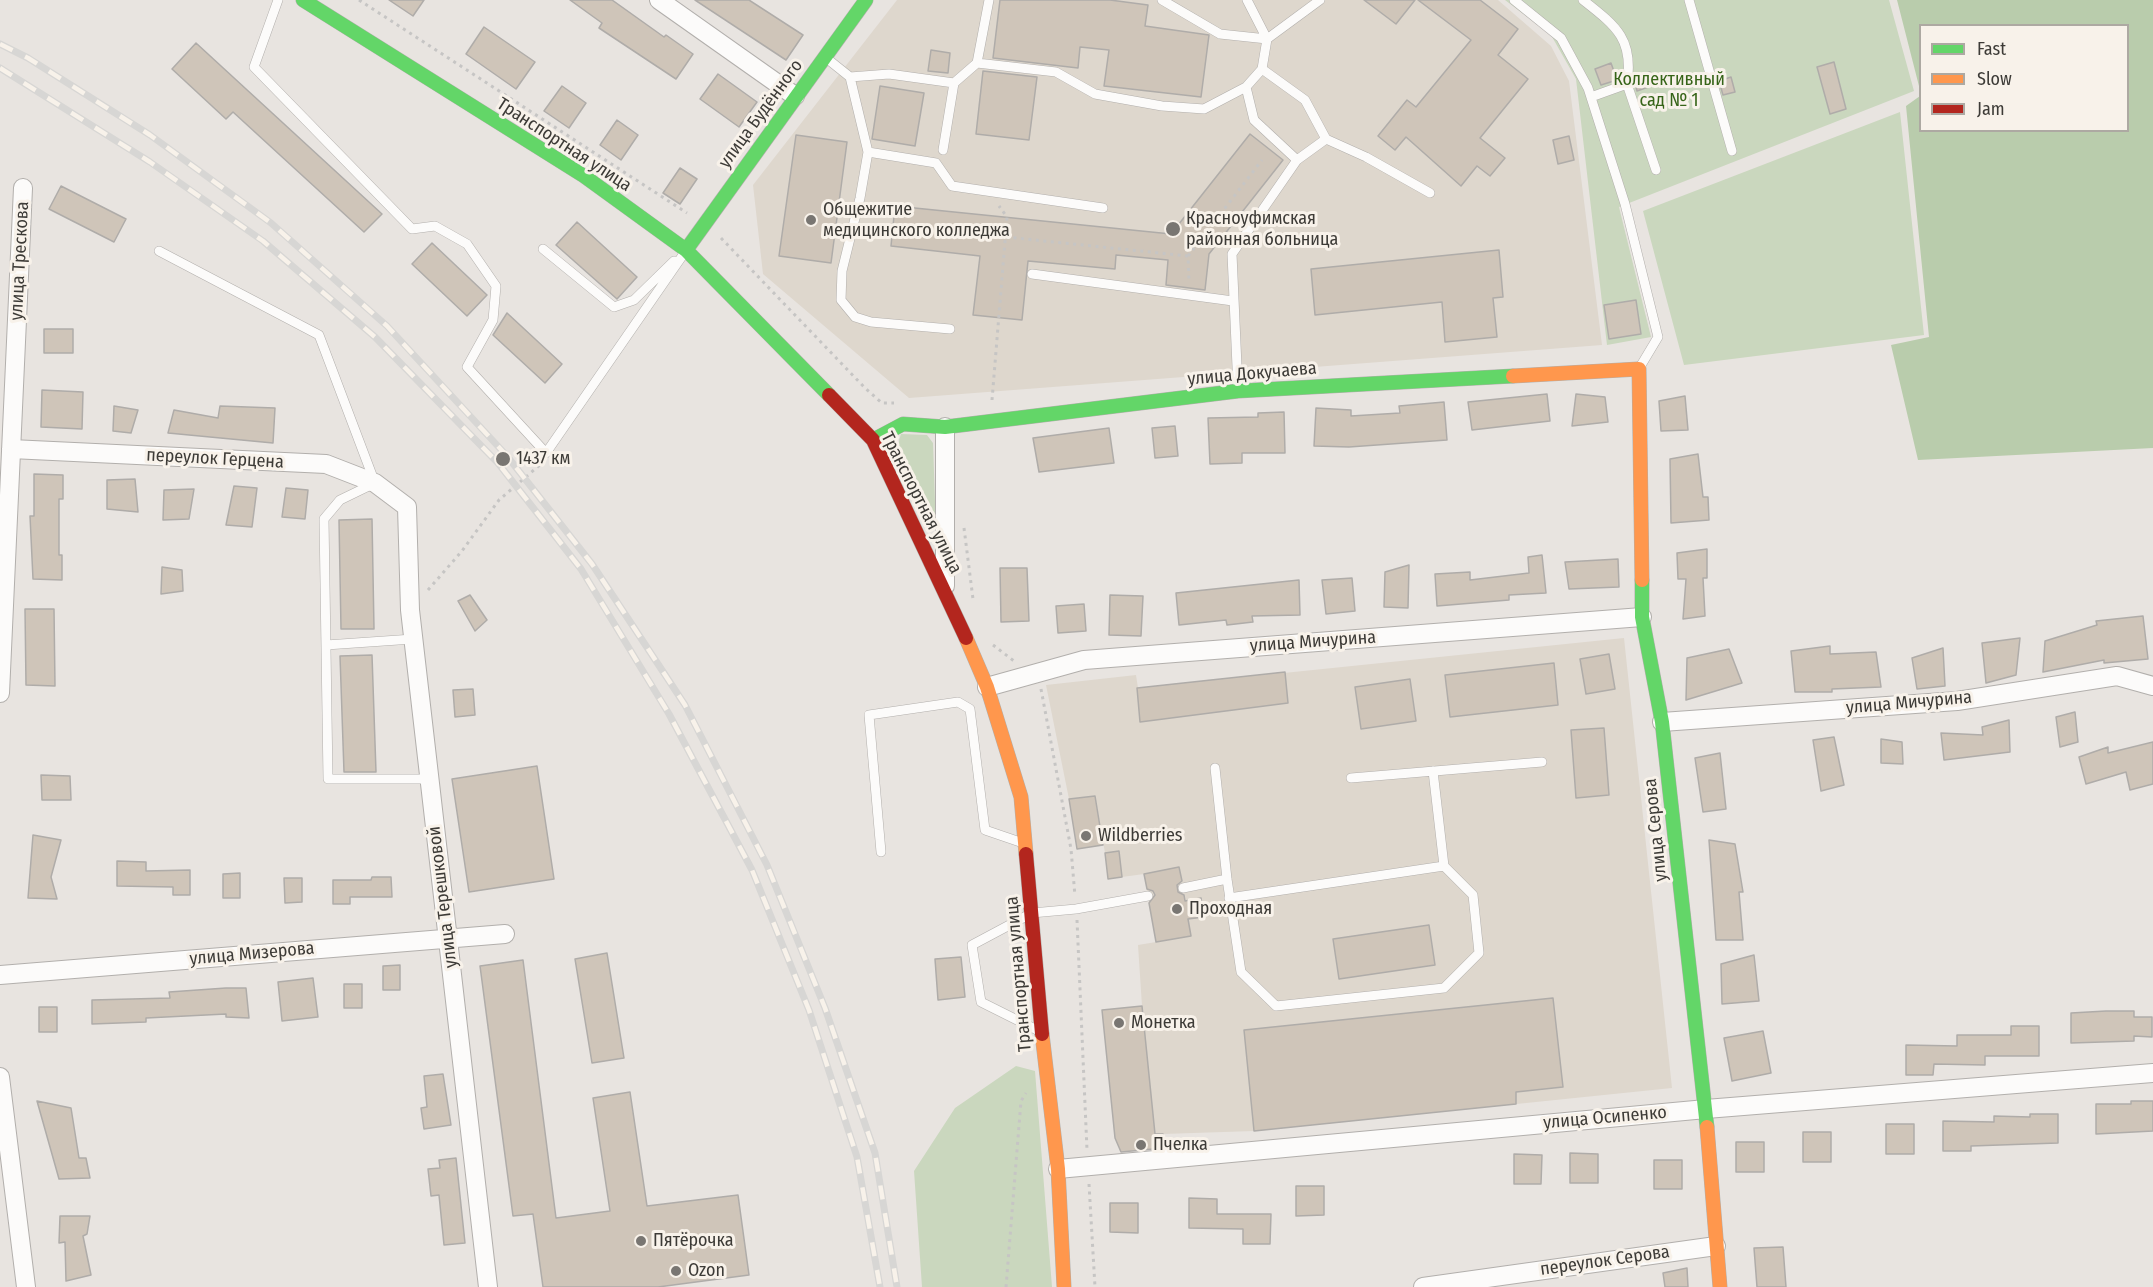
<!DOCTYPE html>
<html>
<head>
<meta charset="utf-8">
<style>
  body { margin:0 }
  #map { position:relative; width:2153px; height:1287px; overflow:hidden; background:#e8e4e0; font-family:"Fira Sans Condensed",sans-serif }
  canvas { display:block }
  .legend { position:absolute; left:1919px; top:24px; width:210px; height:108px; box-sizing:border-box; background:#f8f2ea; border:2px solid #ada9a2; margin:0; padding:8px 10px; list-style:none; font-size:18px; color:#3d3b37 }
  .legend li { display:flex; align-items:center; gap:12px; height:30px }
  .legend b { width:30px; border:2px solid #ada9a2 }
</style>
</head>
<body>
<div id="map">
<canvas width="2153" height="1287"></canvas>
<ul class="legend">
<li><b style="height:8px;background:#63d668"></b>Fast</li>
<li><b style="height:8px;background:#ff974d"></b>Slow</li>
<li><b style="height:8px;background:#b3261e"></b>Jam</li>
</ul>
</div>
<script>
const context = document.querySelector('canvas').getContext('2d');
context.lineJoin = 'round';
function fill(path, color) {
  context.fillStyle = color;
  context.fill(path, 'evenodd');
}
function trace(path, color, width, dash) {
  context.strokeStyle = color;
  context.lineWidth = width;
  context.lineCap = dash ? 'butt' : 'round';
  context.setLineDash(dash || []);
  context.stroke(path);
}
function write(font, color, halo, rows, align = 'center') {
  context.font = font + ' "Fira Sans Condensed",sans-serif';
  context.lineWidth = 6;
  context.setLineDash([]);
  context.textBaseline = 'middle';
  context.strokeStyle = halo;
  context.fillStyle = color;
  for (const [text, x, y, turn = 0] of rows) {
    context.save();
    context.translate(x, y);
    context.rotate((+turn || 0) * Math.PI / 180);
    context.textAlign = isNaN(turn) ? turn : align;
    if (halo) context.strokeText(text, 0, 0);
    context.fillText(text, 0, 0);
    context.restore();
  }
}
fill(new Path2D(`
  M897,0H1498L1551,46L1569,81L1602,345L909,398L763,274L753,185Z
  M1624,638L1672,1088L1254,1131L1163,1134L1116,1138L1102,1010L1142,1006L1138,945L1156,942L1144,874L1122,877L1119,851L1105,853L1095,796L1069,799L1046,685L1136,675L1138,688Z`), '#ded7cd');
fill(new Path2D(`
  M1505,0H1889L1914,91L1619,207L1651,337L1607,345L1576,79L1551,35Z
  M1900,112L1924,335L1684,365L1643,211Z
  M901,434L927,435L933,443L936,531C923,506 889,461 901,434Z
  M1016,1066L1035,1071L1052,1287H922L914,1171L955,1108Z`), '#cad7be');
fill(new Path2D(`
  M1897,0H2153V448L1918,460L1891,345L1929,337L1906,106L1920,96V130H2128V26H1920V90Z`), '#b9ccac');
const building = new Path2D(`
  M389,0H424L413,16Z
  M570,0H612L664,37L666,35L693,54L676,79L599,28L602,23Z
  M695,0H749L803,35L786,60Z
  M1000,0H1110L1148,5L1145,26L1209,35L1201,97L1104,86L1109,50L1080,47L1078,68L993,58Z
  M1364,0H1415L1396,24Z
  M1418,0H1480L1518,29L1498,55L1528,79L1480,138L1505,158L1490,176L1477,166L1461,186L1406,137L1395,150L1378,136L1407,100L1416,107L1471,40Z
  M484,27L535,62L516,89L466,54Z
  M196,43L382,214L364,232L233,112L226,119L172,69Z
  M931,50L950,53L948,73L928,71Z
  M1834,62L1846,109L1830,114L1817,67Z
  M1611,63L1617,80L1601,85L1595,69Z
  M983,71L1037,77L1029,140L976,134Z
  M1650,72L1654,85L1637,91L1634,77Z
  M718,74L757,102L739,127L700,99Z
  M1731,77L1735,92L1723,95L1719,81Z
  M562,86L586,103L569,128L544,111Z
  M880,86L924,93L915,146L872,139Z
  M617,120L638,135L621,160L600,145Z
  M1250,134L1283,160L1209,254L1205,290L1166,285L1168,260L1116,255L1115,269L1028,261L1022,320L973,315L980,256L891,246L895,206L1171,234Z
  M796,135L847,142L831,263L779,256Z
  M1569,136L1574,160L1558,164L1553,140Z
  M680,168L697,179L680,204L663,193Z
  M61,186L126,219L114,242L49,209Z
  M577,222L637,277L617,299L556,245Z
  M432,243L487,295L467,316L412,264Z
  M1499,250L1503,297L1493,298L1497,337L1445,342L1442,302L1315,315L1311,269Z
  M1636,300L1641,334L1609,339L1604,305Z
  M507,313L562,364L545,383L493,335Z
  M44,329H73V353H44Z
  M42,390L83,392L82,429L41,427Z
  M1547,394L1550,421L1472,430L1468,402Z
  M1576,394L1605,397L1608,422L1572,426Z
  M1685,396L1688,430L1661,431L1659,401Z
  M1444,402L1447,440L1349,447L1314,446L1316,408L1351,410V416L1400,413L1399,406Z
  M114,406L138,410L131,433L113,431Z
  M220,406L275,408L273,443L168,433L174,410L218,418Z
  M1284,412L1285,453H1242V463L1210,464L1208,418L1258,417V413Z
  M1175,426L1178,456L1155,458L1152,428Z
  M1109,428L1114,463L1039,472L1033,438Z
  M1698,454L1703,497H1708L1709,520L1671,523L1670,459Z
  M34,474L63,475V499H59V555H62V580L33,579L30,516H34Z
  M135,479L138,512L107,509V480Z
  M234,486L257,488L252,527L226,525Z
  M286,488L308,490L305,519L282,517Z
  M194,489L189,519L163,520L164,490Z
  M372,519L374,629H341L339,520Z
  M1707,549V578H1703L1705,616L1683,619L1686,579H1678L1677,553Z
  M1542,555L1546,593L1509,595V600L1437,606L1435,574L1470,572V580L1529,573L1528,557Z
  M1618,559L1619,587L1569,589L1565,562Z
  M1409,565L1408,608L1384,607L1385,572Z
  M162,567L182,570L183,591L161,594Z
  M1000,568H1027L1029,621L1001,622Z
  M1352,578L1355,611L1326,614L1322,580Z
  M1299,580L1300,615L1252,616L1253,622L1227,625L1226,620L1179,625L1176,593Z
  M470,595L487,620L475,631L458,601Z
  M1110,595L1143,596L1141,636L1109,635Z
  M1084,604L1086,631L1058,633L1056,606Z
  M25,609H54L55,686L26,685Z
  M2143,616L2148,659L2104,663V660L2043,672L2045,641L2097,625L2096,621Z
  M2020,638L2016,675L1986,683L1982,643Z
  M1830,646V654L1876,652L1881,687L1832,689V692H1795L1791,651Z
  M1943,648L1945,686L1917,689L1912,658Z
  M1729,649L1742,683L1686,700L1687,658Z
  M1609,654L1615,689L1586,694L1580,659Z
  M372,655L376,772H344L340,656Z
  M1554,663L1558,705L1450,717L1445,675Z
  M1285,672L1288,703L1140,722L1137,688Z
  M1410,679L1416,721L1361,729L1355,687Z
  M473,689L475,715L455,717L453,690Z
  M2075,712L2078,742L2060,747L2056,717Z
  M2009,720L2010,752L1944,760L1941,733L1983,735L1982,727Z
  M1604,728L1609,795L1576,798L1571,730Z
  M1834,737L1844,785L1821,791L1813,740Z
  M1881,739L1902,742L1903,764L1881,763Z
  M2153,742V784L2130,790L2126,772L2086,784L2079,757L2108,747V753Z
  M1720,753L1726,809L1703,812L1695,758Z
  M537,766L554,879L469,892L452,779Z
  M41,775L70,776L71,800H42Z
  M1095,796L1103,845L1077,849L1069,799Z
  M33,835L61,840L51,877L57,899L28,898Z
  M1709,840L1735,844L1743,892H1739L1743,940H1716Z
  M1119,851L1122,877L1108,879L1105,853Z
  M117,861L146,862V871L190,870V895H173V887L117,886Z
  M1179,867L1182,881L1177,885L1178,892L1184,895L1185,901L1201,898L1204,917L1188,919L1191,936L1156,942L1149,903L1155,895L1153,891L1147,889L1144,874Z
  M240,873V898H223V874Z
  M372,877H391L392,897H350V904H333V880H371Z
  M284,878H302V902L285,903Z
  M1429,925L1435,965L1339,979L1333,939Z
  M607,953L624,1058L592,1063L575,959Z
  M1754,955L1759,1001L1722,1004L1721,964Z
  M961,957L965,997L938,1000L935,959Z
  M523,960L556,1218L610,1211L593,1098L630,1092L647,1206L738,1195L749,1275L658,1287H543L533,1214L513,1216L480,966Z
  M400,965V990H383V966Z
  M313,978L318,1017L282,1021L278,982Z
  M344,984H362V1008H344Z
  M226,988H246L249,1018L226,1017V1014L146,1018V1022L92,1024V1000L170,998L169,992Z
  M1553,998L1563,1087L1516,1092V1104L1254,1131L1244,1030Z
  M1142,1006L1155,1134H1163L1164,1148L1121,1152L1115,1138L1102,1010Z
  M39,1007H57V1032H39Z
  M2106,1011H2134V1017H2152V1037L2134,1036V1041L2071,1043V1013Z
  M2011,1026H2039V1056H1985V1065L1934,1064L1933,1075H1906V1045L1957,1046V1035H2011Z
  M1763,1031L1771,1073L1732,1081L1724,1038Z
  M443,1074L451,1125L424,1129L421,1108L427,1107L424,1076Z
  M37,1101L71,1108L79,1158H86L90,1178L59,1179Z
  M2131,1101H2153V1131L2096,1134V1104H2131Z
  M2030,1114H2058V1143L1971,1146V1151H1943V1121L1994,1122V1116L2030,1117Z
  M1886,1124H1914V1154H1886Z
  M1803,1132H1831V1162H1803Z
  M1736,1142H1764V1172H1736Z
  M1570,1153L1598,1154V1183H1570Z
  M1514,1154L1542,1155L1541,1184H1514Z
  M456,1158L465,1243L444,1245L439,1195L431,1196L428,1169L440,1168L439,1160Z
  M1654,1160H1682V1189H1654Z
  M1296,1186H1324V1215L1296,1216Z
  M1189,1198L1217,1199V1214H1271L1270,1244H1243V1229L1189,1228Z
  M1110,1203H1138V1233L1110,1232Z
  M60,1216H90L87,1234L83,1236L91,1275L66,1281L65,1242L59,1243Z
  M1783,1247L1786,1287H1757L1754,1248Z
  M1687,1268L1688,1287H1665L1663,1273Z`);
fill(building, '#cfc5b9');
trace(building, '#afaca9', 1.5);
const lane = new Path2D(`
  M278,0L254,67L412,229L435,226L467,244L496,286L493,320L467,367L546,453L685,252
  M1162,0L1220,34L1267,39L1320,0
  M1514,0L1561,38L1588,88L1625,204L1658,337L1640,367
  M1583,0C1616,26 1634,39 1627,84
  M1689,0L1732,151
  M825,57L850,77L868,152L860,198L842,271L841,300L855,317L871,322L950,329
  M977,63L989,0
  M1262,69L1305,100L1326,139L1366,157L1430,193
  M850,77L889,74L954,83L977,63L1056,72L1095,94L1162,106L1204,109L1246,87L1262,69L1267,39L1247,0
  M1591,97L1627,84L1656,170
  M943,150L954,83
  M868,152L936,163L952,186L1103,208
  M1297,160L1326,139
  M543,249L614,307L634,300L674,261
  M159,251L319,335L375,483L340,500L324,519L328,779H430
  M1032,274L1233,301
  M1238,389L1232,254L1297,160L1254,120L1246,87
  M326,645L413,639
  M1215,768L1227,879L1241,972L1276,1006L1444,988L1479,953L1473,895L1444,866L1433,771
  M1351,778L1542,762
  M881,852L869,715L958,702L970,709L985,830L1023,843
  M1183,888L1227,879
  M1229,898L1444,866
  M1037,1030L981,1002L972,945L1032,913L1076,909L1148,896`);
const street = new Path2D(`
  M659,0L795,96
  M945,427V586
  M11,449L326,464L375,483L407,507L410,610L488,1287
  M987,687L1084,660L1642,617
  M0,693L23,188
  M1662,722L1957,701L2117,676L2153,686
  M0,975L505,934
  M0,1077L26,1287
  M1058,1169L1706,1109L2153,1073
  M1423,1287L1716,1246`);
const fast = new Path2D(`
  M303,0L584,176L686,250L829,395
  M686,250L866,0
  M873,440L903,424L945,427L1238,391L1513,376
  M1642,580V617L1662,722L1707,1127`);
const slow = new Path2D(`
  M1513,376L1639,369L1642,580
  M966,638L987,687L1021,797L1026,854
  M1042,1034L1058,1169L1064,1287
  M1707,1127L1720,1287`);
const jam = new Path2D(`
  M829,395L873,440L966,638
  M1026,854L1042,1034`);
trace(lane, '#b2afac', 10);
trace(street, '#b2afac', 20);
trace(fast, '#b2afac', 15);
trace(slow, '#b2afac', 15);
trace(jam, '#b2afac', 15);
trace(new Path2D(`
  M359,0L687,213
  M1006,237L1188,256L1189,283
  M721,238L865,388L882,403H894
  M1188,256L1262,160
  M992,400L1007,217L999,206
  M964,528L973,599
  M428,590L462,551L499,500L541,464
  M993,645L1014,661
  M1041,689L1071,849L1075,896
  M1077,920L1087,1150
  M1089,1184L1095,1287
  M1006,1287L1021,1101L1026,1093`), '#c6c5c4', 3, [3, 4.5]);
trace(lane, '#fcfbfa', 9);
trace(street, '#fcfbfa', 18);
trace(fast, '#63d668', 14);
trace(slow, '#ff974d', 14);
trace(jam, '#b3261e', 14);
const rail = new Path2D(`
  M0,44L28,58L150,135L271,223L387,326L507,456L592,564L685,705L767,865L825,1008L875,1153L897,1287
  M0,68L150,162L263,241L375,337L498,463L581,569L669,714L752,870L809,1010L857,1157L880,1287`);
trace(rail, '#d7d6d4', 7);
trace(rail, '#f8f2ea', 4.5, [14]);
for (const [x, y, r, color] of [
  [811,220,6,"#797672"],
  [1173,229,8,"#797672"],
  [503,459,8,"#797672"],
  [1086,836,6,"#797672"],
  [1177,909,6,"#797672"],
  [1119,1023,6,"#797672"],
  [1141,1145,6,"#797672"],
  [641,1241,6,"#797672"],
  [676,1271,6,"#797672"]
]) {
  const dot = new Path2D();
  dot.arc(x, y, r, 0, 2 * Math.PI);
  context.fillStyle = color;
  context.fill(dot);
  trace(dot, '#f8f2ea', 2);
}
write('18px', '#366418', '#f8f2ea', [
  ["Коллективный",1669,80],
  ["сад № 1",1669,101]
]);
write('18px', '#3d3b37', '#f8f2ea', [
  ["улица Будённого",761,114,-54],
  ["Транспортная улица",564,145,33],
  ["улица Трескова",20,261,-87],
  ["улица Докучаева",1252,374,-5],
  ["переулок Герцена",215,459,3],
  ["Транспортная улица",921,503,63],
  ["улица Мичурина",1313,642,-4],
  ["улица Мичурина",1909,703,-5],
  ["улица Серова",1656,830,-96],
  ["улица Терешковой",443,897,-97],
  ["улица Мизерова",252,954,-5],
  ["Транспортная улица",1019,974,-95],
  ["улица Осипенко",1605,1118,-5],
  ["переулок Серова",1605,1261,-8]
]);
write('18px', '#3d3b37', '#f8f2ea', [
  ["Общежитие",823,210],
  ["медицинского колледжа",823,231],
  ["Красноуфимская",1186,219],
  ["районная больница",1186,240],
  ["1437 км",516,459],
  ["Wildberries",1098,836],
  ["Проходная",1189,909],
  ["Монетка",1131,1023],
  ["Пчелка",1153,1145],
  ["Пятёрочка",653,1241],
  ["Ozon",688,1271]
], 'left');
</script>
</body>
</html>
